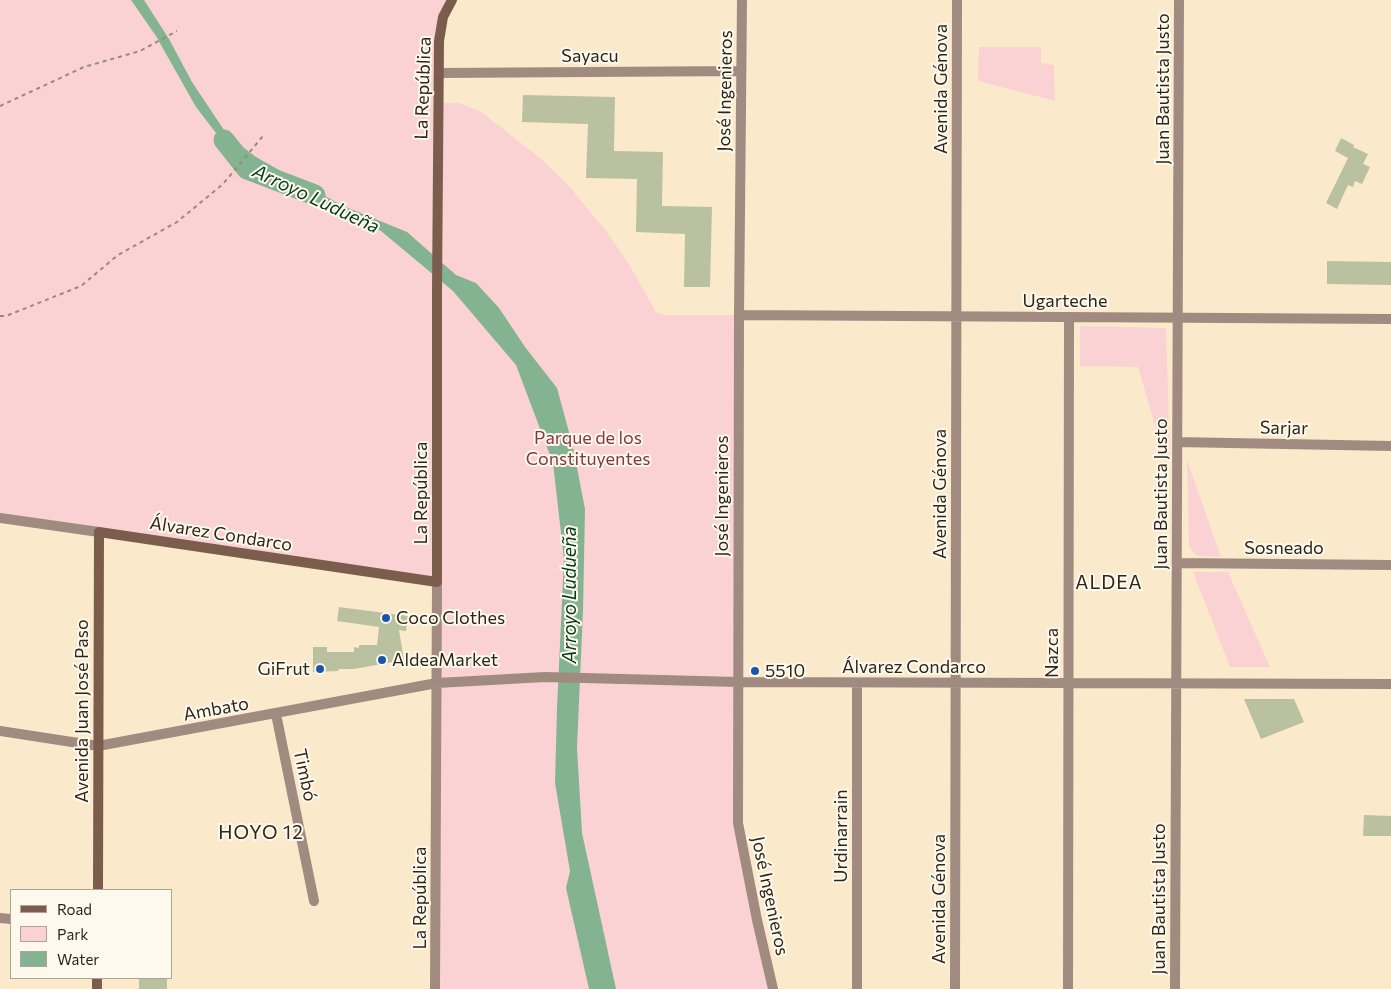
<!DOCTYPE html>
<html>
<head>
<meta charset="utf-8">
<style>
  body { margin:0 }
  #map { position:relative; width:1391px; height:989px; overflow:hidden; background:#faeacb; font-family:Commissioner,sans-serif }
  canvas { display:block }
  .legend { position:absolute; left:10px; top:889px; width:162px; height:90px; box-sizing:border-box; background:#fff8ec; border:1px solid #aba498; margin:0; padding:6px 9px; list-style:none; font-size:15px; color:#2c271b }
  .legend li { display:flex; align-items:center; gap:10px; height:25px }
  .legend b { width:25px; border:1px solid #aba498 }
</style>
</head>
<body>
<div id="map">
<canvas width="1391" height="989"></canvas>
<ul class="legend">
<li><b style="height:6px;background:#7c5d4d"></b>Road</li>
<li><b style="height:14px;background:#fad2d4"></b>Park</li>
<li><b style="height:14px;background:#84b391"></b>Water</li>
</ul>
</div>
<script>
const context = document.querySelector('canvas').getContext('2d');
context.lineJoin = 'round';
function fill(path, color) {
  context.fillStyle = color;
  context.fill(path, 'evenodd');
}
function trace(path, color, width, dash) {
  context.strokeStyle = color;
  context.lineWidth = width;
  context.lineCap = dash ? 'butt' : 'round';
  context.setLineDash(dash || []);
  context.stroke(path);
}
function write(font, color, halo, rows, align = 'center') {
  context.font = font + ' Commissioner,sans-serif';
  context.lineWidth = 4;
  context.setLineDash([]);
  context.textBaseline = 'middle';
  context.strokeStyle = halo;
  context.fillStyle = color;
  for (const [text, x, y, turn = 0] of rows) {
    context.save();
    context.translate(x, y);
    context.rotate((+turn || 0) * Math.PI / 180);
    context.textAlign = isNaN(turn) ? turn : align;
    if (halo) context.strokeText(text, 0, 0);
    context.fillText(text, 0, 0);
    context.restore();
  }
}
fill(new Path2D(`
  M0,0H452L443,17L439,103H458L480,111L540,158L569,186L606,231L629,264L656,312L664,315H739L738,823L773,989H435L437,583L0,518Z
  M979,47H1041V63L1054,65L1055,101L978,81Z
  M1080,326L1166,328L1170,459H1165L1138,367L1080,366Z
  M1187,460L1221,557L1197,556L1189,547Z
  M1228,572L1270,667H1230L1193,572Z`), '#fad2d4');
fill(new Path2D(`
  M131,0H144L169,39L192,82L228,136L256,157L341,205L407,232L456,275L476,283L499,308L525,347L557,388L573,447L585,509L583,610L577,748L582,833L616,989H589L566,888L570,871L555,783L557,708L564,559L553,463L516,365L453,291L381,231L236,159L196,107L156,36Z`), '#84b391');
trace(new Path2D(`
  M224,140L247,169L315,195`), '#84b391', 21);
fill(new Path2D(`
  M523,95L615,97L614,151L663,152L662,206L712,207L710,287H684L685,234L636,232L637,179L586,178L588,124L522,122Z
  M1341,138L1354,145L1353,147L1368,154L1363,164L1370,167L1362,184L1355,181L1353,187L1348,185L1337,209L1326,203L1348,158L1335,151Z
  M1327,261L1391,262V285L1327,284Z
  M339,607L408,616L406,631L399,630L404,660L354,669H339L338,671L313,672V647H327V652H354V647L359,648V645H377L379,627L337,621Z
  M1244,699H1294L1304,722L1261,739Z
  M1364,815L1391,816V836H1363Z
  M139,978H167V989H139Z`), '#b9c1a1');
trace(new Path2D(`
  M0,106L84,67L140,51L177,31
  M0,316H6L81,286L118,255L177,222L223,184L263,136`), '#978c77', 2, [4, 4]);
trace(new Path2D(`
  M742,0L739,315L738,823L757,920L773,989
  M439,73L741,71
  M739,315L1391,319
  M1177,442L1391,446
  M0,518L99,532
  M1177,563L1391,565
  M276,714L314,901
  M0,731L98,746L437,683L545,677L738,682L1391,684
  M0,918L11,919
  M435,989L437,582
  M857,989V683
  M955,989L957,0
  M1068,989L1069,317
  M1175,989L1179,0`), '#a18b80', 10);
trace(new Path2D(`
  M98,890L99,532L437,582V290L439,41L443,17L452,0
  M97,989V978`), '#7c5d4d', 10);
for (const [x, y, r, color] of [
  [386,618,5,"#1857a8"],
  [382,660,5,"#1857a8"],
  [320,669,5,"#1857a8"],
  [755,671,5,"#1857a8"]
]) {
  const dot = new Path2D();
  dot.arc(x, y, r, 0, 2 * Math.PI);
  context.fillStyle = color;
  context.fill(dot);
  trace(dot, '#fff8ec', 2);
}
write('18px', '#2c271b', '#fff8ec', [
  ["Sayacu",590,56],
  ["La República",423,88,-88],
  ["Avenida Génova",941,89,-90],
  ["Juan Bautista Justo",1163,89,-90],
  ["José Ingenieros",725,91,-89],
  ["Ugarteche",1065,301],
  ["Sarjar",1284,428,1],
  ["La República",421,493,-90],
  ["Avenida Génova",940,494,-90],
  ["Juan Bautista Justo",1161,494,-90],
  ["José Ingenieros",722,496,-90],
  ["Álvarez Condarco",221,534,9],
  ["Sosneado",1284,548],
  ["Nazca",1052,653,-90],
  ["Álvarez Condarco",914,667],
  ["Ambato",216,709,-10],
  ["Avenida Juan José Paso",82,711,-90],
  ["Timbó",305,775,78],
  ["Urdinarrain",841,836,-90],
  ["José Ingenieros",770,896,78],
  ["La República",420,898,-90],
  ["Avenida Génova",939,899,-90],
  ["Juan Bautista Justo",1159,899,-90]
]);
write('18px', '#823941', '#fff8ec', [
  ["Parque de los",588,438],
  ["Constituyentes",588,459]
]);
write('18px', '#2c271b', '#fff8ec', [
  ["Coco Clothes",396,618],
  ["AldeaMarket",392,660],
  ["GiFrut",310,669,"right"],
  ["5510",765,671]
], 'left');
write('italic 19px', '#013d1d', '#fff8ec', [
  ["Arroyo Ludueña",316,199,25],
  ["Arroyo Ludueña",570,595,-90]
]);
context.letterSpacing = '1px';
write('19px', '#2c271b', '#fff8ec', [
  ["ALDEA",1109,583],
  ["HOYO 12",261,833]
]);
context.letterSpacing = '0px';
</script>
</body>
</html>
